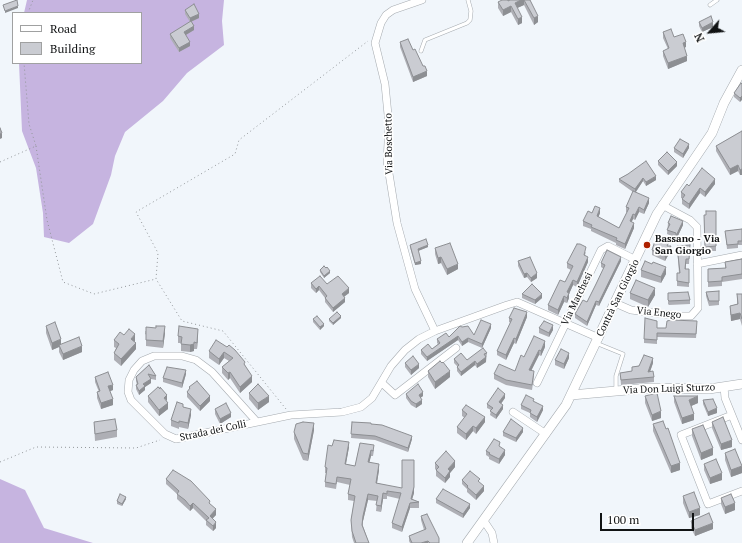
<!DOCTYPE html>
<html>
<head>
<meta charset="utf-8">
<style>
	body { margin:0 }
	#map { position:relative; width:742px; height:543px; overflow:hidden; background:#f1f6fb; font-family:"PT Serif",serif }
	canvas { display:block }
	.legend { position:absolute; left:12px; top:12px; width:130px; height:52px; box-sizing:border-box; background:#fff; border:1px solid #a0a1a1; margin:0; padding:5px 7px; list-style:none; font-size:12px; color:#111314 }
	.legend li { display:flex; align-items:center; gap:8px; height:20px }
	.legend b { width:20px; border:1px solid #a0a1a1 }
	.north { position:absolute; left:690px; top:12px; width:40px; height:40px; -webkit-text-stroke:3px #fff; paint-order:stroke; rotate:243deg; font-size:11px; font-weight:700; line-height:16px; text-align:center; color:#111314 }
	.north::after { content:''; display:block; margin:auto; width:14px; height:18px; background:#111314; clip-path:polygon(50% 0,100% 100%,50% 72%,0 100%) }
	.scale { position:absolute; left:600px; top:513px; width:94px; height:18px; box-sizing:border-box; border:2px solid #111314; border-top:0; padding-left:5px; font-size:12px; line-height:14px; white-space:nowrap; color:#111314; -webkit-text-stroke:3px #fff; paint-order:stroke }
</style>
</head>
<body>
<div id="map">
<canvas width="742" height="543"></canvas>
<ul class="legend">
<li><b style="height:5px;background:#fff"></b>Road</li>
<li><b style="height:11px;background:#caccd2"></b>Building</li>
</ul>
<div class="north">N</div>
<div class="scale">100 m</div>
</div>
<script>
const context = document.querySelector('canvas').getContext('2d');
context.lineJoin = 'round';
function paint(path, color) { context.fillStyle = color; context.fill(path, 'evenodd'); }
const shape = rows => new Path2D(rows.map(r => 'M' + r).join(''));
function stroke(path, color, width, dash) { context.strokeStyle = color; context.lineWidth = width; context.lineCap = dash ? 'butt' : 'round'; context.setLineDash(dash || []); context.stroke(path); }
function drawText(font, color, halo, rows, align = 'center') {
  context.font = font + ' "PT Serif",serif'; context.lineWidth = 3.5; context.setLineDash([]); context.textBaseline = 'middle'; context.strokeStyle = halo; context.fillStyle = color; for (const [text, x, y, turn = 0] of rows) {
    context.save(); context.translate(x, y); context.rotate((+turn || 0) * Math.PI / 180); context.textAlign = isNaN(turn) ? turn : align; if (halo) context.strokeText(text, 0, 0); context.fillText(text, 0, 0); context.restore();
  }
}
const forest = shape([
	[27,0,224,0,222,21,224,45,187,73,163,101,125,132,115,156,111,175,93,224,69,243,44,237,43,213,36,168,22,131,19,63,141,63,141,13,24,13],
	[0,479,25,490,44,528,93,543,0,543]
]);
const path = shape([
	[28,13,33,0],
	[36,146,47,220,63,282,94,294,156,279],
	[0,162,36,146,29,124,24,63],
	[145,332,147,332,147,333,145,334,145,332],
	[286,409,223,331,182,321,156,279,158,253,136,212,235,154,239,140,368,41],
	[0,462,36,447,136,448,160,440]
]);
const service = shape([
	[710,5,717,0],
	[421,51,425,40,467,23,470,20,471,11,468,0],
	[596,343,623,354,616,376,616,390]
]);
const minor = shape([
	[422,0,393,10,386,15,381,23,375,43,385,84,389,125,387,161,397,223,415,289,435,331],
	[697,264,742,255],
	[615,303,631,310,680,316,691,316,698,308,697,227,690,220,662,205],
	[382,383,395,395,456,348],
	[537,383,601,250,608,246,636,260],
	[724,387,725,398,742,440],
	[513,412,546,434],
	[732,415,681,435,708,504,742,491],
	[257,422,212,372,196,360,182,356,154,356,142,361,134,370,129,380,128,392,131,400,165,434,176,439,291,415,342,412,361,407,372,398,391,366,405,350,419,339,435,331,507,305,517,302,599,338],
	[484,521,492,533,494,543]
]);
const tertiary = shape([
	[571,395,650,388,709,389,742,384],
	[467,543,566,405,657,214,712,133,724,103,742,70]
]);
const wall = shape([
	[510,0,530,0,538,22,534,25,524,5,517,8,522,23,518,25,511,12,503,16,498,8,498,2],
	[185,10,199,18,191,22,194,30,186,35,190,46,179,52,170,38,170,34,190,22,185,14],
	[699,22,713,27,702,32,699,26],
	[663,32,674,37,686,47,684,48,687,61,668,69,663,56,663,51,668,49,663,38],
	[400,42,413,50,423,66,427,76,413,82,400,47],
	[742,84,740,102,734,97,734,93],
	[742,131,742,175,740,175,738,171,730,175,716,151,716,146],
	[674,148,689,148,683,158,674,152],
	[658,161,677,166,668,175,658,165],
	[628,174,656,180,646,186,643,181,636,192,649,203,644,214,639,212,635,220,633,219,631,222,634,228,625,249,616,245,616,243,591,231,591,229,583,226,583,221,592,213,600,213,598,217,619,228,627,212,626,212,626,207,633,192,619,182,619,179],
	[715,184,705,197,700,193,689,209,682,204,682,198,681,198,681,192,689,186],
	[716,211,716,251,705,251,704,215,706,215],
	[668,223,683,225,676,240,676,238,667,234],
	[742,229,742,245,738,245,738,248,727,249,725,231],
	[410,245,428,247,418,251,421,264,415,265,410,247],
	[690,245,689,264,686,264,686,269,689,269,689,287,677,286,677,273,679,273,677,246],
	[669,246,671,250,665,261,652,255,652,250],
	[435,248,458,269,447,275,441,263,438,264,435,254],
	[586,252,585,255,588,262,577,287,573,285,569,294,569,298,567,303,564,302,558,315,548,310,548,305,565,282,571,270,567,268,567,263],
	[742,259,742,279,722,282,722,286,708,287,708,269,725,268,725,262],
	[518,261,537,278,531,282,527,277,524,278,518,266],
	[621,261,599,306,596,305,587,326,575,318,575,314,587,302,604,269,601,267,601,263],
	[320,270,330,273,324,278,320,272],
	[641,270,666,274,661,283,641,277],
	[311,283,327,284,349,293,344,297,345,302,333,312,325,302,325,298,319,290,316,293,311,288],
	[719,291,719,305,709,306,706,296,706,292],
	[630,293,655,295,648,307,630,299],
	[668,293,690,300,690,304,669,305,668,304],
	[522,294,542,298,535,304,522,298],
	[737,294,742,294,742,326,740,319,731,321,730,312,730,306,737,304],
	[527,317,516,344,514,343,506,360,497,355,497,351,511,323,509,322,509,318],
	[341,318,333,325,329,321,329,319],
	[313,319,324,326,320,330,313,322],
	[46,326,61,344,82,352,63,360,59,352,59,347,52,350,46,333],
	[697,326,696,338,657,337,657,344,644,343,644,339,657,328,666,328],
	[146,327,165,333,163,348,146,346],
	[462,327,474,335,491,328,482,348,468,342,462,346,458,340,427,361,421,354,421,350,432,349,438,344,437,343,437,339,449,337],
	[539,328,553,330,549,337,539,333],
	[124,335,135,341,134,342,136,349,121,366,114,360,114,353,116,348,114,347,114,340],
	[198,335,197,349,194,349,194,351,190,352,181,351,181,343,178,343,178,336],
	[227,347,245,365,252,382,240,393,230,378,228,380,222,373,222,367,229,361,224,358,219,365,209,358,209,351],
	[545,347,541,356,539,355,531,371,534,376,532,390,506,385,494,379,494,374,515,371,524,357],
	[487,353,486,362,477,368,475,365,461,376,457,371,457,366,454,363,454,359,467,360],
	[569,358,564,369,555,365,555,360],
	[405,363,419,368,411,375,405,367],
	[653,363,650,372,654,377,654,382,621,385,620,373,632,371,632,367],
	[149,365,156,376,156,380,151,379,151,383,145,387,145,390,139,395,136,389,136,385,137,385,136,381,136,377],
	[428,371,450,377,435,389,428,377],
	[186,374,182,388,163,382,163,378],
	[95,377,113,390,110,391,113,405,101,409,97,398,97,392,99,392,95,382],
	[189,387,210,401,200,411,187,397,187,392,189,390],
	[249,393,269,402,258,410,249,399],
	[406,394,423,396,420,398,422,404,416,408,411,405,406,398],
	[148,396,167,401,168,409,159,416,148,402],
	[645,396,661,418,652,421,645,403],
	[674,396,698,403,691,406,694,420,682,424,674,402],
	[505,398,501,404,503,409,496,419,490,415,491,410,487,408,487,404],
	[703,400,717,413,708,416,703,404],
	[534,402,543,410,537,422,530,417,530,413,521,409,521,405],
	[183,407,191,415,188,429,179,427,179,429,171,426,171,420],
	[215,409,231,417,220,424,215,414],
	[462,410,485,422,476,434,473,431,466,440,457,433,457,427,465,418,462,416],
	[94,422,117,430,117,437,95,441],
	[352,422,371,424,412,439,408,452,375,440,351,438],
	[712,422,732,447,721,450,712,428],
	[653,424,680,470,671,473,653,431],
	[692,429,713,455,701,460,692,436],
	[314,430,308,461,303,460,294,439,294,432],
	[503,432,523,432,516,442,503,436],
	[360,443,374,450,373,456,371,456,369,462,379,470,377,483,414,493,412,499,419,502,419,508,410,508,402,532,392,528,392,523,400,499,387,496,387,499,383,499,381,512,376,511,377,501,368,500,363,521,363,526,369,543,354,543,352,537,351,520,354,501,348,500,348,494,350,485,337,482,336,489,325,487,325,482,326,473,325,473,325,467,332,446,349,447,346,464,355,466],
	[500,447,505,455,499,464,489,459,489,457,486,455,486,451],
	[725,453,742,473,731,477,725,460],
	[435,463,455,467,450,473,450,477,445,483,436,476,436,470,435,469],
	[704,464,722,480,710,484,704,470],
	[166,479,210,504,216,515,212,519,216,528,213,531,206,525,206,521,193,508,190,511,177,499,177,494,166,484],
	[462,480,480,483,484,491,476,500,467,492,467,489,462,484],
	[683,496,700,515,689,518,683,503],
	[721,498,735,510,725,514,721,504],
	[126,499,122,506,117,504,117,501],
	[436,499,470,508,463,518,436,503],
	[421,516,439,543,410,543,409,541,409,536,424,530,421,520],
	[691,521,713,529,695,536,691,528]
]);
const shadedWall = shape([
	[521,0,524,0,524,5,515,9,515,3],
	[18,6,18,8,5,13,5,11],
	[511,6,511,12,503,16,503,10],
	[199,14,199,18,190,22,190,18],
	[538,16,538,22,534,25,534,18],
	[522,17,522,23,518,25,518,19],
	[713,22,713,27,702,32,702,28],
	[194,26,194,30,184,36,184,32],
	[190,42,190,46,179,52,179,48],
	[686,42,686,47,683,48,683,43],
	[687,56,687,61,668,69,668,63],
	[427,71,427,76,413,82,413,77],
	[742,96,742,100,740,102,740,98],
	[2,133,2,138,0,139,0,134],
	[689,144,689,148,683,158,683,154],
	[677,162,677,166,668,175,668,171],
	[738,165,738,171,730,175,730,169],
	[742,169,742,175,740,175,740,170],
	[656,176,656,180,646,186,646,182],
	[643,178,643,181,635,193,635,189],
	[715,179,715,184,705,197,705,192],
	[700,188,700,193,689,209,689,204],
	[649,198,649,203,644,214,644,210],
	[639,207,639,212,635,220,635,215],
	[600,208,600,213,597,221,597,216],
	[633,214,633,219,630,226,630,221],
	[683,221,683,225,676,240,676,236],
	[634,223,634,228,625,249,625,244],
	[428,245,428,247,418,251,418,249],
	[671,246,671,250,665,261,665,256],
	[441,257,441,263,438,264,438,258],
	[588,257,588,262,577,287,577,282],
	[621,257,621,261,599,306,599,302],
	[421,261,421,264,415,265,415,263],
	[458,264,458,269,447,275,447,269],
	[666,267,666,274,661,283,661,277],
	[330,271,330,273,324,278,324,276],
	[527,273,527,277,524,278,524,274],
	[537,273,537,278,531,282,531,278],
	[573,280,573,285,569,294,569,298,567,303,567,292],
	[319,286,319,290,316,293,316,289],
	[349,288,349,293,342,298,342,294],
	[655,288,655,295,648,307,648,300],
	[542,294,542,298,535,304,535,300],
	[564,296,564,302,558,315,558,310],
	[345,298,345,302,333,312,333,308],
	[596,301,596,305,587,326,587,322],
	[527,312,527,317,516,344,516,339],
	[740,313,740,319,731,321,731,315],
	[341,316,341,318,333,325,333,323],
	[324,324,324,326,320,330,320,327],
	[491,324,491,328,482,348,482,344],
	[553,325,553,330,549,337,549,333],
	[165,326,165,333,163,348,163,341],
	[198,329,198,335,197,349,197,343],
	[135,334,135,341,131,346,131,339],
	[458,336,458,340,427,361,427,357],
	[468,338,468,342,462,346,462,342],
	[514,338,514,343,506,360,506,355],
	[61,339,61,346,59,345,59,347,52,350,52,343],
	[545,341,545,347,541,356,541,351],
	[194,342,194,351,190,352,190,345],
	[136,343,136,349,121,366,121,359],
	[82,346,82,352,63,360,63,354],
	[539,350,539,355,529,375,529,370],
	[224,352,224,358,219,365,219,359],
	[569,353,569,358,564,369,564,364],
	[486,357,486,362,477,368,477,364],
	[653,358,653,363,648,377,648,372],
	[475,361,475,365,461,376,461,372],
	[419,364,419,368,411,375,411,370],
	[186,370,186,374,182,388,182,383],
	[450,371,450,377,435,389,435,382],
	[230,372,230,378,228,380,228,373],
	[252,376,252,382,240,393,240,387],
	[151,379,151,383,145,387,145,390,139,395,139,391,143,384],
	[113,385,113,390,108,392,108,386],
	[423,392,423,396,419,399,419,395],
	[505,394,505,398,499,406,499,402],
	[167,395,167,401,164,398],
	[210,396,210,401,200,411,200,406],
	[269,396,269,402,258,410,258,403],
	[698,396,698,403,689,407,689,400],
	[113,399,113,405,101,409,101,403],
	[422,400,422,404,416,408,416,404],
	[168,403,168,409,159,416,159,410],
	[503,405,503,409,496,419,496,415],
	[543,406,543,410,537,422,537,417],
	[717,408,717,413,708,416,708,412],
	[191,409,191,415,188,429,188,423],
	[661,411,661,418,652,421,652,415],
	[231,413,231,417,220,424,220,419],
	[694,414,694,420,682,424,682,418],
	[485,417,485,422,476,434,476,428],
	[314,423,314,430,308,461,308,454],
	[473,426,473,431,466,440,466,434],
	[523,428,523,432,516,442,516,438],
	[412,436,412,439,408,452,408,448],
	[732,440,732,447,721,450,721,444],
	[349,442,349,447,345,469,345,464],
	[713,448,713,455,701,460,701,453],
	[371,450,371,456,368,468,368,462],
	[505,450,505,455,499,464,499,459],
	[455,461,455,467,450,473,450,477,445,483,445,478,448,469],
	[680,463,680,470,671,473,671,466],
	[379,464,379,470,376,489,376,483],
	[414,466,414,493,411,503],
	[742,466,742,473,731,477,731,470],
	[722,473,722,480,710,484,710,478],
	[484,486,484,491,476,500,476,495],
	[383,493,383,499,381,512,381,506],
	[368,494,368,500,363,521,363,516],
	[126,497,126,499,122,506,122,504],
	[193,503,193,508,190,511,190,506],
	[410,503,410,508,402,532,402,527],
	[735,503,735,510,725,514,725,507],
	[470,504,470,508,463,518,463,514],
	[700,508,700,515,689,518,689,512],
	[216,509,216,515,210,521,210,516],
	[216,522,216,528,213,531,213,526],
	[713,523,713,529,695,536,695,530],
	[428,541,428,543,421,543]
]);
const building = shape([
	[17,0,18,6,5,11,3,5,17,0],
	[502,0,508,0,508,1,510,0,521,0,515,3,522,17,518,19,511,6,503,10,498,2,502,0],
	[524,0,530,0,538,16,534,18,524,0],
	[194,4,199,14,190,18,185,10,194,4],
	[711,16,713,22,702,28,699,22,711,16],
	[191,21,194,26,184,32,190,42,179,48,170,34,191,21],
	[671,29,674,37,683,34,686,42,683,43,687,56,668,63,663,51,669,48,663,32,671,29],
	[408,39,413,50,415,49,423,66,425,66,427,71,413,77,400,42,408,39],
	[741,83,742,84,742,96,740,98,734,93,741,83],
	[0,128,2,133,0,134,0,128],
	[742,131,742,169,740,170,738,165,730,169,716,146,742,131],
	[680,139,689,144,683,154,674,148,680,139],
	[667,152,677,162,668,171,658,161,667,152],
	[646,161,656,176,646,182,643,178,635,189,619,179,628,174,646,161],
	[702,168,715,179,705,192,700,188,689,204,682,199,685,195,681,192,687,184,689,186,702,168],
	[633,191,649,198,644,210,639,207,635,215,633,214,630,221,634,223,625,244,616,240,617,238,591,227,592,225,583,221,588,211,592,213,595,206,600,208,597,216,619,228,629,208,626,207,633,191],
	[706,211,716,211,716,246,705,247,704,215,706,215,706,211],
	[671,216,683,221,676,236,676,233,667,230,670,224,668,223,671,216],
	[742,229,742,241,738,241,738,244,727,245,725,231,742,229],
	[657,235,669,242,667,246,671,246,665,256,652,250,657,235],
	[426,239,428,245,418,249,421,261,415,263,410,245,426,239],
	[450,243,458,264,447,269,441,257,438,258,435,248,450,243],
	[577,244,580,244,586,247,584,255,588,257,577,282,573,280,567,292,569,293,567,298,564,296,558,310,548,305,560,280,565,282,573,266,567,263,577,244],
	[690,245,689,259,686,259,685,269,689,269,689,283,677,281,677,273,680,273,677,246,690,245],
	[607,250,621,257,599,302,596,301,587,322,575,314,583,300,587,302,596,284,605,265,601,263,607,250],
	[530,257,537,273,531,278,527,273,524,274,518,261,530,257],
	[742,259,742,274,722,277,722,281,708,282,708,269,726,268,725,262,742,259],
	[645,261,652,264,653,262,666,267,661,277,641,270,645,261],
	[324,266,326,268,327,267,330,271,324,276,320,270,324,266],
	[320,276,327,284,338,276,349,288,342,294,345,298,333,308,325,298,327,296,319,286,316,289,311,283,320,276],
	[636,280,655,288,648,300,630,293,636,280],
	[532,284,542,294,535,300,522,294,532,284],
	[719,291,719,301,709,301,706,292,719,291],
	[688,292,690,300,669,301,668,300,668,293,688,292],
	[737,294,742,294,742,319,740,313,731,315,730,306,738,304,737,294],
	[514,308,527,312,516,339,514,338,506,355,497,351,512,319,509,318,514,308],
	[337,312,341,316,333,323,329,319,337,312],
	[317,316,324,324,320,327,313,319,317,316],
	[645,318,657,321,657,328,666,328,667,321,671,320,697,321,696,334,657,333,657,340,644,339,645,318],
	[481,320,491,324,482,344,468,338,462,342,458,336,427,357,421,350,428,344,432,349,440,343,437,339,446,333,449,337,460,326,462,327,468,326,474,335,481,320],
	[544,321,553,325,549,333,539,328,544,321],
	[55,322,61,339,52,343,46,326,55,322],
	[156,326,165,326,163,341,146,340,146,327,156,328,156,326],
	[179,326,198,329,197,343,194,342,194,344,190,345,181,344,182,337,178,336,179,326],
	[129,329,135,334,131,339,136,343,121,359,114,353,119,344,114,340,120,332,124,335,129,329],
	[534,336,545,341,541,351,539,350,529,370,534,371,532,385,506,380,494,374,499,364,515,371,521,355,524,357,534,336],
	[79,337,82,346,63,354,59,345,79,337],
	[216,340,227,347,229,345,235,350,245,362,244,364,252,376,240,387,230,372,228,373,222,367,233,358,224,352,219,359,209,351,216,340],
	[483,348,487,353,484,354,486,357,477,364,475,361,461,372,457,367,459,365,454,359,461,353,467,360,483,348],
	[561,349,569,353,564,364,555,360,561,349],
	[644,355,653,358,648,372,653,371,654,377,621,380,620,373,632,371,632,367,639,366,644,355],
	[413,356,419,364,411,370,405,363,413,356],
	[440,361,442,363,443,362,450,371,435,382,428,371,440,361],
	[149,365,156,376,148,374,151,379,143,384,145,386,139,391,136,385,138,384,136,377,149,365],
	[167,367,186,370,182,383,163,378,167,367],
	[108,372,113,385,108,386,113,399,101,403,97,392,100,391,95,377,108,372],
	[197,381,210,396,200,406,187,392,190,388,189,387,197,381],
	[258,384,269,396,258,403,249,393,258,384],
	[418,384,423,392,419,395,422,400,416,404,411,401,406,394,418,384],
	[158,387,160,389,160,387,167,395,164,398,168,403,159,410,148,396,158,387],
	[498,388,505,394,499,402,503,405,496,415,490,411,493,408,487,404,498,388],
	[657,393,661,411,652,415,645,396,657,393],
	[526,395,534,399,533,401,543,406,537,417,530,413,531,410,521,405,526,395],
	[674,396,698,396,689,400,694,414,682,418,674,396],
	[713,399,717,408,708,412,703,400,713,399],
	[177,402,183,404,183,407,191,409,188,423,179,421,179,423,171,420,177,402],
	[226,403,231,413,220,419,215,409,226,403],
	[466,405,485,417,476,428,473,426,466,434,457,427,467,414,462,410,466,405],
	[723,417,732,440,721,444,712,422,723,417],
	[115,419,117,430,95,434,94,422,115,419],
	[511,419,523,428,516,438,503,432,511,419],
	[663,421,666,429,668,428,680,463,671,466,653,424,663,421],
	[303,422,314,423,308,454,303,453,294,432,296,424,303,422],
	[352,422,371,423,371,424,382,425,412,436,408,448,375,436,351,434,352,422],
	[703,425,713,448,701,453,692,429,703,425],
	[494,439,500,442,499,446,505,450,499,459,489,454,490,453,486,451,494,439],
	[334,440,349,442,345,464,355,466,360,443,374,445,373,451,371,450,368,462,379,464,376,483,402,488,402,460,414,460,414,487,411,499,419,502,410,503,402,527,392,523,401,493,387,491,387,494,383,493,381,506,376,505,378,496,368,494,363,516,362,525,369,543,356,543,352,531,351,520,355,496,348,494,351,479,337,477,336,484,325,482,327,468,325,467,328,445,332,446,334,440],
	[735,449,742,466,731,470,725,453,735,449],
	[446,451,455,461,448,469,450,471,445,478,436,470,439,467,435,463,446,451],
	[716,459,722,473,710,478,704,464,716,459],
	[173,470,191,481,210,501,209,503,216,509,210,516,216,522,213,526,206,520,209,518,193,503,190,506,185,500,177,494,179,491,166,479,173,470],
	[470,471,480,479,478,481,484,486,476,495,467,487,468,486,462,480,470,471],
	[443,489,470,504,463,514,436,499,443,489],
	[694,492,700,508,689,512,683,496,694,492],
	[120,494,126,497,122,504,117,501,120,494],
	[731,494,735,503,725,507,721,498,731,494],
	[709,513,713,523,695,530,691,521,709,513],
	[427,514,439,538,439,543,430,543,428,541,421,543,412,543,409,536,426,529,421,516,427,514]
]);
const markers = [
	[647,245,4,"#ae2100"]
];
const streetNames = [
	["Via Boschetto",389,144,-91],
	["Contrà San Giorgio",618,298,-64],
	["Via Marchesi",577,299,-64],
	["Via Enego",659,313,6],
	["Via Don Luigi Sturzo",669,389,-2],
	["Strada dei Colli",213,431,-12]
];
const poiNames = [
	["Bassano - Via",655,239],
	["San Giorgio",655,251]
];
paint(forest, '#c6b4e0');
stroke(service, '#a6abb0', 4.5);
stroke(minor, '#a6abb0', 8);
stroke(tertiary, '#a6abb0', 10);
stroke(path, '#929699', 1, [1, 3]);
stroke(service, '#fff', 3.5);
stroke(minor, '#fff', 7);
stroke(tertiary, '#fff', 9);
paint(wall, '#aeafb5');
paint(shadedWall, '#8d8f93');
paint(building, '#caccd2');
stroke(building, '#8d8f93', 1);
for (const [x, y, r, color] of markers) { const dot = new Path2D(); dot.arc(x, y, r, 0, 2 * Math.PI); context.fillStyle = color; context.fill(dot); stroke(dot, '#fff', 1.5); }
drawText('10px', '#111314', '#fff', streetNames);
drawText('bold 10px', '#111314', '#fff', poiNames, 'left');
</script>
</body>
</html>
